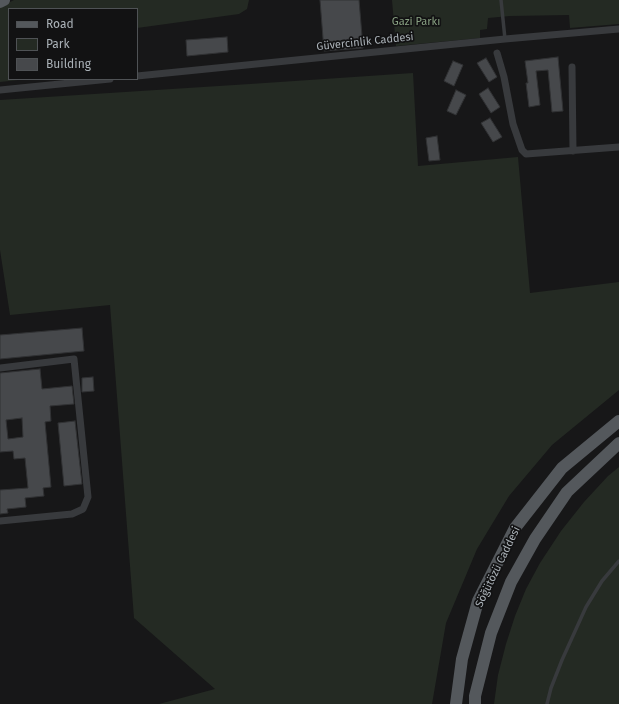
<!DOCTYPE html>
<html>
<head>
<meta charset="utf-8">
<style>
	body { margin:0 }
	#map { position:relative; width:619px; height:704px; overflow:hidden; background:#171718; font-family:"Fira Sans",sans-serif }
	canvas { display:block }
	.legend { position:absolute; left:8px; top:8px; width:130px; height:72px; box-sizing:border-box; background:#121213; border:1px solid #4f5255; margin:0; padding:5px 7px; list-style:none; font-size:12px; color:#aab1b7 }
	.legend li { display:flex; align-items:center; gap:8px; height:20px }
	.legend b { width:20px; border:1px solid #4f5255 }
</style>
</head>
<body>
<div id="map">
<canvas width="619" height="704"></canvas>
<ul class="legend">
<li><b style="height:5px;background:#54585c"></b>Road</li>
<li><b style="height:11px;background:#242a23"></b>Park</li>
<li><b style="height:11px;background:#46484b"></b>Building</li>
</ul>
</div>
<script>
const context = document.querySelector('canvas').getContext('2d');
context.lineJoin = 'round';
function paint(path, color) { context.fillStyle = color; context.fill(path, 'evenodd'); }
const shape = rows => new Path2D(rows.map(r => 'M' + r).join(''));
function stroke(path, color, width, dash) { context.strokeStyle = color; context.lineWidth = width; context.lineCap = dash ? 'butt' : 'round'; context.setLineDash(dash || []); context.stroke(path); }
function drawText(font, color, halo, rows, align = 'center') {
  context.font = font + ' "Fira Sans",sans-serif'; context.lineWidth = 3.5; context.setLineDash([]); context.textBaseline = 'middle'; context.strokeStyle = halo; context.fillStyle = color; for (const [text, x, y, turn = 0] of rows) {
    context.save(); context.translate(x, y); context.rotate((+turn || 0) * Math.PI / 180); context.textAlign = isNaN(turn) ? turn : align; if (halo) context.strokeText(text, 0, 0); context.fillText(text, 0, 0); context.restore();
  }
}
const green = shape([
	[14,0,249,0,247,9,239,14,137,28,137,9,9,9,9,79,27,79,0,82,0,7],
	[392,0,619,0,619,24,570,28,569,15,510,16,488,18,487,29,480,30,480,38,396,46],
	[413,73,418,166,518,157,530,293,619,282,619,390,552,445,509,496,477,549,446,623,432,704,159,704,215,689,134,618,110,305,10,315,0,250,0,100,250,84],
	[619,467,619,704,494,704,498,675,506,644,515,616,526,589,540,563,561,531,584,502,608,476]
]);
const building = shape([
	[320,0,359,0,363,48,324,51,320,0],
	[227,37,228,52,187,56,186,40,227,37],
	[558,57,563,111,552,112,548,70,536,71,540,105,529,107,526,83,528,83,525,61,558,57],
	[486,58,497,77,489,82,477,63,486,58],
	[453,61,463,65,454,86,444,81,453,61],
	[488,88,500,107,491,113,479,94,488,88],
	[456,90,466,95,456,115,447,111,456,90],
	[490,118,502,137,493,142,481,123,490,118],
	[437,136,440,160,429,161,426,138,437,136],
	[82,328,84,351,0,359,0,335,82,328],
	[40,369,42,389,72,386,74,404,50,406,51,421,45,422,51,487,43,488,44,496,25,498,26,507,7,509,8,513,0,514,0,490,28,488,25,458,14,459,13,451,0,452,0,373,40,369],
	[22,418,23,437,8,439,6,420,22,418],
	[93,377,94,391,82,392,82,378,93,377],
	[75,421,82,484,64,486,58,423,75,421]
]);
const service = shape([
	[501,0,505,39],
	[547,704,551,688,562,660,586,607,602,581,619,561]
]);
const minor = shape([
	[497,53,504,77,513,124,522,150,526,154,619,147],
	[572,67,573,151],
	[137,76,505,39,619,29],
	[0,90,110,79],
	[0,368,74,359,88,497,83,509,72,514,0,521]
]);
const primary = shape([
	[0,2,4,0],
	[456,704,462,659,478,601,515,528,562,468,619,421],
	[475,704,475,696,491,633,511,582,535,539,567,492,619,443]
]);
const parkNames = [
	["Gazi Parkı",416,22]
];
const streetNames = [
	["Güvercinlik Caddesi",365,42,-6],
	["Söğütözü Caddesi",498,567,-64]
];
paint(green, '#242a23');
paint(building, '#46484b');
stroke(building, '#313234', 1);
stroke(service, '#383a3d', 3.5);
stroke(minor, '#383a3d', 7);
stroke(primary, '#54585c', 12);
drawText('11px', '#88a082', '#121213', parkNames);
drawText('11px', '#aab1b7', '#121213', streetNames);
</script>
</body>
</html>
